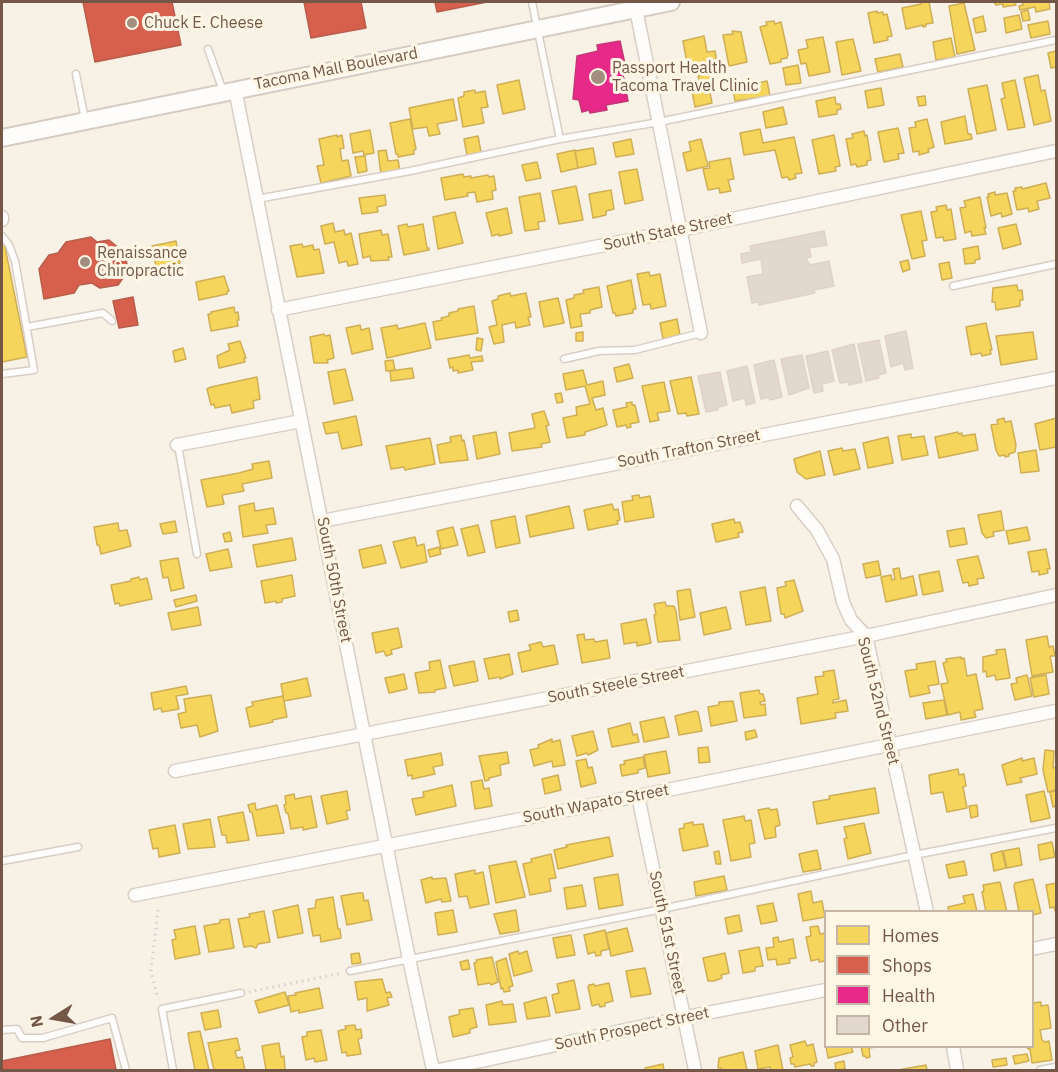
<!DOCTYPE html>
<html>
<head>
<meta charset="utf-8">
<style>
	body { margin:0 }
	#map { position:relative; width:1058px; height:1072px; overflow:hidden; background:#f7f1e6; font-family:"IBM Plex Sans",sans-serif }
	canvas { display:block }
	.frame { position:absolute; inset:0; border:3px solid #745747; pointer-events:none }
	.legend { position:absolute; left:824px; top:910px; width:210px; height:138px; box-sizing:border-box; background:#fff6e6; border:2px solid #c7b6a6; margin:0; padding:8px 10px; list-style:none; font-size:18px; color:#745747 }
	.legend li { display:flex; align-items:center; gap:12px; height:30px }
	.legend b { width:30px; border:2px solid #c7b6a6 }
	.north { position:absolute; left:24px; top:988px; width:60px; height:60px; -webkit-text-stroke:4px #fff6e6; paint-order:stroke; rotate:259deg; font-size:16px; font-weight:700; line-height:24px; text-align:center; color:#745747 }
	.north::after { content:''; display:block; margin:auto; width:21px; height:27px; background:#745747; clip-path:polygon(50% 0,100% 100%,50% 72%,0 100%) }
</style>
</head>
<body>
<div id="map">
<canvas width="1058" height="1072"></canvas>
<div class="frame"></div>
<ul class="legend">
<li><b style="height:16px;background:#f6d55c"></b>Homes</li>
<li><b style="height:16px;background:#d6604d"></b>Shops</li>
<li><b style="height:16px;background:#e7298a"></b>Health</li>
<li><b style="height:16px;background:#e3d8ce"></b>Other</li>
</ul>
<div class="north">N</div>
</div>
<script>
const context = document.querySelector('canvas').getContext('2d');
context.lineJoin = 'round';
function paint(path, color) { context.fillStyle = color; context.fill(path, 'evenodd'); }
const shape = rows => new Path2D(rows.map(r => 'M' + r).join(''));
function stroke(path, color, width, dash) { context.strokeStyle = color; context.lineWidth = width; context.lineCap = dash ? 'butt' : 'round'; context.setLineDash(dash || []); context.stroke(path); }
function drawText(font, color, halo, rows, align = 'center') {
  context.font = font + ' "IBM Plex Sans",sans-serif'; context.lineWidth = 6; context.setLineDash([]); context.textBaseline = 'middle'; context.strokeStyle = halo; context.fillStyle = color; for (const [text, x, y, turn = 0] of rows) {
    context.save(); context.translate(x, y); context.rotate((+turn || 0) * Math.PI / 180); context.textAlign = isNaN(turn) ? turn : align; if (halo) context.strokeText(text, 0, 0); context.fillText(text, 0, 0); context.restore();
  }
}
const homes = shape([
	[921,2,929,2,933,23,926,24,926,26,923,27,923,25,906,29,902,8,921,4,921,2],
	[994,2,1015,2,1016,5,1003,7,1003,4,996,5,994,2],
	[1022,2,1052,2,1049,2,1050,9,1036,12,1035,7,1020,10,1019,6,1023,5,1022,2],
	[964,3,975,50,957,54,949,6,964,3],
	[1028,10,1030,20,1023,21,1021,12,1028,10],
	[877,11,877,13,883,12,883,15,887,14,892,36,887,37,888,40,874,43,868,13,877,11],
	[1019,15,1022,29,1006,33,1004,18,1019,15],
	[983,16,986,31,976,33,973,19,983,16],
	[774,21,775,24,781,22,788,54,787,58,781,59,781,62,770,64,760,27,767,25,766,22,774,21],
	[1048,21,1050,34,1031,38,1028,25,1048,21],
	[732,31,741,32,747,62,729,66,723,35,733,34,732,31],
	[704,36,707,52,715,51,717,62,688,68,683,41,704,36],
	[823,37,830,72,809,76,806,63,801,64,798,50,808,48,806,40,823,37],
	[951,38,955,57,936,60,933,42,951,38],
	[853,39,861,71,842,75,836,42,853,39],
	[1056,51,1056,67,1051,68,1048,53,1056,51],
	[900,54,903,67,878,72,875,59,900,54],
	[798,65,801,83,786,85,783,68,798,65],
	[712,73,714,82,708,83,712,103,695,107,692,91,694,91,693,86,700,84,698,76,712,73],
	[1038,75,1041,91,1045,90,1051,121,1034,125,1024,78,1038,75],
	[519,80,525,109,503,114,497,85,519,80],
	[1015,80,1025,127,1008,130,1001,99,1005,98,1002,83,1015,80],
	[767,81,770,96,735,101,733,89,767,81],
	[987,85,996,130,977,134,968,89,987,85],
	[881,88,884,105,868,108,865,91,881,88],
	[475,90,475,93,485,91,488,107,481,108,484,123,463,127,458,98,464,96,464,92,475,90],
	[925,96,926,105,919,106,917,97,925,96],
	[835,97,836,104,840,104,841,109,837,110,837,114,819,117,816,101,835,97],
	[453,99,457,120,437,124,440,134,429,136,427,127,413,129,409,108,453,99],
	[783,107,787,124,766,128,763,112,783,107],
	[965,116,968,134,971,134,972,139,945,144,941,122,965,116],
	[410,119,416,149,414,150,414,154,398,157,398,154,396,154,390,123,410,119],
	[927,119,934,147,928,149,929,152,919,155,919,151,913,152,909,128,916,127,915,122,927,119],
	[898,128,904,153,898,154,899,159,884,162,878,132,898,128],
	[760,129,763,143,794,137,802,173,795,174,796,178,789,180,788,177,782,178,775,150,744,155,740,133,760,129],
	[370,130,374,153,364,155,363,151,353,153,350,134,370,130],
	[864,131,865,136,867,135,871,160,867,161,867,165,857,167,856,164,851,165,846,139,853,138,852,134,864,131],
	[337,135,337,137,342,135,344,148,340,149,342,161,348,160,351,176,321,183,317,166,324,165,319,139,337,135],
	[834,135,840,166,835,167,836,171,819,174,812,140,834,135],
	[478,136,481,152,467,155,464,139,478,136],
	[631,139,634,154,616,157,613,143,631,139],
	[701,139,708,166,687,171,683,153,691,151,689,142,701,139],
	[593,148,596,164,578,168,575,151,593,148],
	[386,150,388,161,398,160,400,171,381,174,378,151,386,150],
	[575,150,578,168,561,172,557,154,575,150],
	[365,156,367,171,358,173,355,157,365,156],
	[730,158,734,179,728,180,731,191,720,193,719,188,708,190,703,169,710,168,709,162,730,158],
	[537,162,541,178,526,181,522,165,537,162],
	[637,169,643,200,625,204,619,172,637,169],
	[463,174,464,177,471,176,471,178,488,175,489,177,494,176,496,190,492,191,493,199,477,202,475,192,467,193,468,196,445,200,441,178,463,174],
	[1046,183,1050,198,1037,201,1039,209,1029,212,1028,208,1017,210,1013,191,1016,191,1015,188,1022,187,1022,189,1046,183],
	[576,186,583,220,559,224,552,191,576,186],
	[611,190,614,209,606,211,606,215,593,218,589,194,611,190],
	[995,192,995,195,1007,193,1012,214,1002,217,1001,213,991,216,987,197,989,197,988,194,995,192],
	[540,193,545,221,538,222,539,229,525,231,519,197,540,193],
	[385,195,386,205,377,207,378,212,362,214,359,198,385,195],
	[980,197,986,228,984,228,986,234,972,236,971,231,965,233,960,208,966,207,964,201,980,197],
	[946,205,947,210,951,209,956,239,944,241,943,237,936,238,931,212,937,211,936,207,946,205],
	[507,208,512,233,499,236,499,234,492,236,486,213,507,208],
	[921,211,927,240,922,241,925,256,912,259,901,215,921,211],
	[455,212,463,243,438,249,433,217,455,212],
	[333,223,335,232,344,230,345,235,351,233,358,264,348,266,347,261,339,263,334,242,325,244,321,226,333,223],
	[407,224,408,227,423,224,427,248,429,248,429,250,404,255,398,226,407,224],
	[1016,224,1021,244,1003,249,998,228,1016,224],
	[381,230,382,235,388,234,392,257,388,257,389,260,371,261,370,256,363,258,359,234,381,230],
	[176,241,180,263,173,264,174,268,157,272,152,246,176,241],
	[2,242,4,242,27,357,2,362,2,242],
	[302,244,303,247,313,245,314,250,319,249,324,273,297,277,290,246,302,244],
	[978,246,980,259,975,260,975,263,965,264,963,249,978,246],
	[908,260,910,269,903,272,900,262,908,260],
	[949,262,952,278,942,280,939,264,949,262],
	[649,272,650,276,660,274,666,306,651,309,650,304,643,305,637,274,649,272],
	[224,276,229,291,227,292,227,294,199,300,196,282,224,276],
	[631,280,636,309,633,309,633,313,616,316,615,313,613,313,607,286,631,280],
	[1017,285,1018,291,1022,290,1023,300,1020,300,1020,306,996,310,995,302,992,302,993,288,1017,285],
	[599,287,602,307,590,310,590,313,580,314,582,326,571,328,566,300,574,298,574,295,584,293,583,290,599,287],
	[510,293,511,296,526,293,531,317,528,317,530,325,516,328,515,322,502,325,504,342,494,344,489,327,497,325,492,301,498,299,498,296,510,293],
	[558,298,564,323,544,327,539,302,558,298],
	[474,306,478,333,436,340,433,322,442,320,441,318,449,316,449,313,458,311,458,309,474,306],
	[234,307,235,313,238,312,239,320,237,320,238,326,211,331,208,314,211,314,211,312,234,307],
	[677,319,680,335,663,339,660,323,677,319],
	[425,323,431,348,387,358,381,328,397,325,398,329,425,323],
	[986,323,992,350,990,350,991,354,982,356,981,353,971,355,966,327,986,323],
	[360,325,361,330,369,328,373,349,352,354,346,328,360,325],
	[583,332,583,341,576,341,576,333,583,332],
	[1033,332,1037,359,1001,365,996,336,1033,332],
	[324,334,325,336,330,335,334,358,327,360,328,363,314,363,310,337,324,334],
	[477,338,483,339,481,351,476,350,477,338],
	[240,341,246,358,244,358,245,362,219,368,217,356,230,350,228,344,240,341],
	[183,348,186,359,175,362,173,351,183,348],
	[469,355,470,358,482,356,483,361,471,362,473,370,458,373,458,370,453,371,453,367,450,368,448,359,469,355],
	[393,360,395,370,386,371,385,361,393,360],
	[629,364,633,378,617,382,614,368,629,364],
	[412,368,414,378,391,381,390,371,412,368],
	[345,369,353,400,334,404,328,372,345,369],
	[583,370,587,385,603,381,605,395,592,398,596,410,603,408,607,425,585,432,585,435,567,438,563,418,577,415,576,407,590,404,585,386,566,390,563,374,583,370],
	[257,377,260,399,253,401,254,408,232,413,230,405,215,408,214,404,211,405,207,389,211,387,257,377],
	[691,377,699,414,687,416,686,413,678,414,670,381,691,377],
	[664,382,670,411,657,413,659,420,650,422,642,386,664,382],
	[561,393,563,402,557,403,555,394,561,393],
	[632,402,632,405,635,405,639,422,630,424,631,427,627,428,626,425,617,427,613,410,627,407,626,403,632,402],
	[544,411,549,425,546,426,550,442,541,444,542,447,512,451,509,433,535,428,532,414,544,411],
	[356,416,362,445,342,449,338,432,326,434,323,423,356,416],
	[1004,418,1005,422,1011,421,1016,445,1015,452,1009,454,1009,456,1005,457,1005,455,999,456,996,450,991,425,998,424,997,420,1004,418],
	[1056,418,1056,447,1040,450,1035,424,1056,418],
	[496,432,500,454,477,459,473,436,496,432],
	[958,432,959,434,962,433,962,436,975,434,978,450,939,458,935,437,958,432],
	[911,434,911,438,924,436,928,455,902,460,898,436,911,434],
	[461,435,462,441,464,440,468,460,440,463,437,445,451,442,450,437,461,435],
	[888,437,893,463,868,468,863,443,888,437],
	[430,438,435,464,405,470,404,467,391,469,386,446,430,438],
	[842,448,843,451,855,449,860,469,834,475,828,451,842,448],
	[1036,450,1039,471,1021,473,1018,453,1036,450],
	[820,451,825,475,806,479,797,472,794,459,820,451],
	[269,461,272,478,242,484,244,491,222,495,224,504,207,507,201,480,239,473,253,469,252,464,269,461],
	[639,495,640,498,650,496,654,517,625,522,622,502,633,500,632,496,639,495],
	[254,503,255,511,273,508,276,524,266,525,268,533,243,537,239,506,254,503],
	[612,504,614,510,618,509,620,520,617,521,618,524,588,530,584,510,612,504],
	[569,506,574,528,530,537,526,516,569,506],
	[1001,511,1004,530,993,532,994,536,986,538,982,533,978,515,1001,511],
	[515,516,520,543,496,548,491,521,515,516],
	[734,519,735,523,740,522,743,532,738,533,739,537,716,542,712,524,734,519],
	[175,521,177,532,163,534,160,524,175,521],
	[118,523,119,531,127,530,131,546,101,554,99,545,97,545,94,527,118,523],
	[478,525,485,552,468,556,461,529,478,525],
	[453,527,458,545,441,549,437,531,453,527],
	[1027,527,1030,540,1009,544,1006,531,1027,527],
	[964,528,967,544,950,547,947,531,964,528],
	[230,532,232,541,225,542,223,534,230,532],
	[415,537,417,546,424,544,427,562,401,568,393,542,415,537],
	[292,538,296,560,257,567,253,545,292,538],
	[381,545,386,563,363,568,359,550,381,545],
	[439,547,441,554,430,557,428,550,439,547],
	[228,549,232,567,210,571,206,554,228,549],
	[1046,549,1050,569,1047,569,1048,573,1039,575,1039,571,1032,572,1028,552,1046,549],
	[978,556,984,578,977,579,978,584,969,586,968,582,963,583,957,560,978,556],
	[178,558,184,588,171,591,168,577,163,578,160,561,178,558],
	[878,561,881,575,866,578,863,564,878,561],
	[899,568,901,579,913,576,917,595,886,602,881,577,891,575,892,580,895,579,893,569,899,568],
	[939,571,943,591,923,595,919,575,939,571],
	[292,575,295,596,282,599,282,602,276,603,276,601,265,603,261,581,292,575],
	[139,577,140,580,147,578,152,599,120,606,119,603,115,604,111,585,131,581,131,579,139,577],
	[794,580,803,611,785,618,784,614,781,614,777,588,786,586,785,582,794,580],
	[765,587,771,621,746,625,740,592,765,587],
	[690,589,695,617,680,620,677,591,690,589],
	[196,595,197,601,176,607,174,600,196,595],
	[665,602,666,606,674,606,676,611,680,640,658,642,654,615,656,614,654,604,665,602],
	[198,607,201,625,172,630,168,613,198,607],
	[726,607,731,629,704,635,700,613,726,607],
	[517,610,519,620,510,622,508,612,517,610],
	[646,619,651,643,637,646,637,642,624,644,621,624,646,619],
	[398,628,402,647,391,650,392,654,386,656,384,651,376,653,372,633,398,628],
	[584,634,585,640,594,639,595,642,607,640,610,658,582,663,577,635,584,634],
	[1047,636,1049,647,1053,646,1055,656,1050,656,1053,672,1032,676,1026,640,1047,636],
	[541,642,543,647,554,645,558,664,522,672,518,653,531,650,529,645,541,642],
	[1005,649,1010,678,996,680,995,675,987,677,986,671,983,672,983,657,997,654,996,650,1005,649],
	[509,654,513,674,500,679,500,677,489,679,484,659,509,654],
	[961,657,961,659,964,658,967,676,976,674,983,709,974,711,976,717,961,720,960,712,948,715,941,684,948,683,943,663,947,662,946,659,961,657],
	[440,660,446,688,435,690,435,692,419,693,415,673,430,670,429,662,440,660],
	[474,661,478,681,454,686,449,666,474,661],
	[935,661,939,684,928,686,930,693,910,697,905,671,917,669,916,664,935,661],
	[834,670,839,699,833,700,833,703,846,700,848,711,835,713,836,718,801,724,797,698,818,694,815,677,824,676,823,672,834,670],
	[404,674,407,689,389,693,385,678,404,674],
	[1027,675,1032,696,1015,700,1011,684,1017,683,1016,678,1027,675],
	[1046,675,1049,694,1034,697,1030,678,1046,675],
	[307,678,311,696,284,701,281,684,307,678],
	[186,686,188,694,176,696,179,709,162,712,161,708,154,710,151,693,186,686],
	[759,690,760,694,763,694,765,701,760,702,761,705,765,704,766,715,744,718,740,693,759,690],
	[211,695,218,731,200,737,197,725,181,728,178,714,186,712,184,699,211,695],
	[283,696,287,717,272,720,273,722,250,727,246,708,253,706,252,702,283,696],
	[944,700,947,715,926,719,923,703,944,700],
	[733,701,737,721,711,726,708,707,719,705,719,702,733,701],
	[695,711,698,712,702,731,679,735,675,716,695,711],
	[664,717,669,737,644,742,640,722,664,717],
	[630,723,633,735,637,734,639,742,612,747,608,729,630,723],
	[755,730,757,737,746,740,745,732,755,730],
	[593,731,598,750,588,755,587,753,577,756,572,736,593,731],
	[552,739,552,742,560,740,565,765,553,767,552,761,534,766,530,750,539,748,538,745,552,739],
	[708,747,710,762,699,763,698,748,708,747],
	[1045,750,1054,751,1053,768,1056,767,1056,790,1048,792,1043,770,1045,750],
	[666,751,670,773,648,777,644,755,666,751],
	[507,752,509,763,500,765,501,775,489,778,489,780,485,781,479,756,507,752],
	[441,753,443,765,433,767,435,774,412,779,412,775,408,776,405,760,441,753],
	[643,757,645,768,638,770,638,773,622,776,620,765,625,764,624,761,643,757],
	[1022,758,1022,761,1034,758,1037,774,1020,778,1022,782,1007,785,1002,765,1022,758],
	[586,759,588,768,592,767,596,783,581,787,576,761,586,759],
	[958,769,959,775,964,774,966,786,963,787,967,808,947,812,943,792,931,794,929,775,958,769],
	[558,775,561,790,545,794,542,779,558,775],
	[482,780,484,789,489,788,492,806,475,809,471,782,482,780],
	[452,785,456,806,416,815,412,799,424,797,423,792,452,785],
	[875,788,879,813,817,824,813,802,830,799,829,796,875,788],
	[347,791,350,810,346,811,348,819,327,824,321,796,347,791],
	[1044,791,1050,818,1031,822,1026,795,1044,791],
	[1056,791,1056,806,1053,807,1050,792,1056,791],
	[294,794,295,799,311,796,317,827,303,830,303,827,291,829,288,813,286,813,284,805,286,804,285,796,294,794],
	[255,803,256,810,277,805,284,833,257,836,252,812,250,812,248,805,255,803],
	[977,805,978,816,971,818,969,806,977,805],
	[769,808,770,810,777,809,780,825,775,827,776,837,765,839,758,810,769,808],
	[243,812,249,840,227,843,226,835,222,835,218,817,243,812],
	[744,816,745,821,751,820,755,843,749,844,751,857,731,861,723,820,744,816],
	[210,819,215,847,188,849,183,824,210,819],
	[693,822,693,825,703,824,708,846,683,851,679,829,684,828,684,824,693,822],
	[864,823,871,853,848,859,844,839,847,838,844,827,864,823],
	[175,825,180,853,159,857,158,848,153,849,149,830,175,825],
	[609,837,613,856,558,869,554,850,567,847,566,845,609,837],
	[1052,842,1055,857,1040,860,1038,845,1052,842],
	[1019,848,1022,865,1007,868,1003,851,1019,848],
	[817,850,821,869,803,872,799,854,817,850],
	[719,851,721,864,716,864,714,852,719,851],
	[1002,851,1006,868,994,871,991,854,1002,851],
	[551,854,556,878,549,879,551,891,530,895,523,864,532,862,531,859,551,854],
	[516,861,525,897,496,903,489,866,516,861],
	[964,861,967,875,949,878,946,865,964,861],
	[475,870,475,874,483,872,489,904,470,908,467,896,459,897,455,874,475,870],
	[618,874,623,905,599,909,594,878,618,874],
	[724,876,727,890,696,896,694,882,724,876],
	[432,877,432,879,446,878,451,901,442,902,441,899,426,903,421,880,432,877],
	[1033,879,1041,913,1032,915,1032,912,1019,912,1014,886,1015,883,1033,879],
	[1000,882,1007,912,986,912,982,892,984,891,983,885,1000,882],
	[1056,883,1056,911,1055,911,1054,907,1050,908,1046,885,1056,883],
	[582,885,586,906,567,909,564,888,582,885],
	[811,891,813,903,822,901,825,917,803,921,798,894,811,891],
	[358,893,363,893,364,901,368,900,372,920,347,925,341,896,358,893],
	[973,894,977,912,949,912,948,907,965,903,963,896,973,894],
	[333,897,338,929,340,929,341,938,321,942,320,935,313,936,308,909,315,908,316,900,333,897],
	[773,903,777,921,761,924,757,906,773,903],
	[298,905,303,933,278,938,273,911,298,905],
	[453,910,457,932,438,935,435,913,453,910],
	[516,910,519,931,500,934,494,914,516,910],
	[264,911,270,942,258,944,256,948,251,946,244,947,238,919,250,917,249,914,264,911],
	[739,915,742,931,728,934,725,918,739,915],
	[229,919,234,948,209,952,204,926,220,923,220,920,229,919],
	[195,926,200,954,175,959,172,940,176,939,174,930,195,926],
	[818,926,820,934,826,933,825,961,819,962,819,959,811,961,806,937,811,936,810,927,818,926],
	[627,928,633,951,611,956,606,933,627,928],
	[605,930,609,949,601,951,601,955,596,956,595,952,588,954,584,935,605,930],
	[571,935,575,955,557,958,553,938,571,935],
	[778,937,779,942,793,939,796,958,789,959,790,963,777,965,776,959,768,960,766,948,774,947,773,938,778,937],
	[759,947,763,966,755,967,755,971,743,973,739,951,759,947],
	[518,951,519,954,527,951,532,971,514,976,509,954,518,951],
	[359,953,361,963,352,964,351,954,359,953],
	[725,953,729,973,721,975,722,978,714,981,708,981,703,958,725,953],
	[492,957,498,982,491,985,490,983,478,985,474,963,477,962,476,960,492,957],
	[506,958,513,986,509,987,510,991,504,992,503,988,501,989,496,962,506,958],
	[468,960,470,969,462,970,460,962,468,960],
	[645,968,651,994,631,997,626,971,645,968],
	[382,979,386,993,390,992,392,997,387,998,389,1005,367,1011,367,998,358,1000,355,982,382,979],
	[574,980,580,1009,556,1013,552,995,559,993,557,984,574,980],
	[609,983,613,1001,605,1003,605,1006,600,1007,599,1004,592,1006,588,987,589,985,594,984,595,986,609,983],
	[319,988,323,1008,299,1013,299,1010,291,1012,288,996,296,995,295,993,319,988],
	[285,992,289,1005,259,1013,255,1001,285,992],
	[546,997,550,1016,527,1019,524,1003,546,997],
	[502,1001,503,1005,513,1004,516,1022,489,1025,486,1005,502,1001],
	[1041,1002,1041,1006,1048,1005,1051,1028,1040,1030,1042,1040,1045,1042,1049,1041,1052,1060,1032,1063,1030,1049,1028,1049,1027,1046,1032,1046,1032,1003,1041,1002],
	[473,1008,477,1027,470,1029,470,1033,453,1037,449,1017,460,1014,459,1010,473,1008],
	[218,1010,221,1027,205,1030,201,1013,218,1010],
	[355,1025,356,1030,361,1029,362,1038,358,1039,361,1054,347,1056,346,1052,342,1053,338,1031,346,1029,345,1026,355,1025],
	[321,1030,327,1060,315,1062,314,1058,306,1060,302,1037,307,1036,307,1032,321,1030],
	[200,1031,209,1070,195,1070,189,1040,188,1033,200,1031],
	[237,1038,240,1050,235,1051,237,1058,242,1057,245,1070,214,1070,208,1043,237,1038],
	[805,1041,807,1046,813,1044,817,1062,814,1063,814,1066,811,1066,810,1064,795,1067,794,1064,791,1064,790,1058,793,1057,790,1045,805,1041],
	[279,1043,281,1057,284,1056,285,1070,266,1070,262,1046,279,1043],
	[778,1045,783,1070,771,1070,770,1067,758,1069,755,1051,778,1045],
	[826,1046,851,1046,853,1052,828,1058,826,1046],
	[861,1046,883,1046,869,1048,870,1057,866,1058,865,1056,863,1056,861,1046],
	[743,1052,747,1070,721,1070,721,1068,718,1068,719,1058,743,1052],
	[1027,1054,1029,1061,1015,1064,1013,1056,1027,1054],
	[1006,1058,1007,1065,993,1067,992,1060,1006,1058],
	[844,1061,845,1069,836,1070,835,1063,844,1061],
	[663,1064,664,1070,645,1070,645,1068,663,1064],
	[926,1065,927,1070,898,1070,926,1065]
]);
const shops = shape([
	[83,2,172,2,181,45,95,62,83,2],
	[304,2,361,2,366,28,311,38,304,2],
	[435,2,487,2,437,12,435,2],
	[91,237,97,242,109,240,125,253,128,271,118,285,100,288,92,283,79,285,74,293,44,299,39,269,49,255,58,253,66,242,91,237],
	[133,297,138,325,119,328,113,301,133,297],
	[110,1039,116,1070,2,1070,2,1061,110,1039]
]);
const health = shape([
	[620,41,625,64,621,65,628,101,606,105,607,110,590,113,589,110,582,112,579,100,573,99,577,56,598,51,597,45,620,41]
]);
const building = shape([
	[824,231,827,245,809,248,811,257,806,258,810,265,829,261,834,286,814,290,815,293,759,305,758,302,752,303,747,277,763,274,761,259,742,263,741,254,751,252,750,246,824,231],
	[906,331,913,368,905,370,903,363,891,367,885,336,906,331],
	[879,340,886,373,878,375,879,378,866,381,858,344,879,340],
	[854,344,862,382,849,385,848,382,840,383,832,350,854,344],
	[828,351,834,381,822,384,823,391,814,393,806,356,828,351],
	[802,355,809,388,789,395,781,359,802,355],
	[774,360,782,397,770,400,769,397,761,399,754,365,774,360],
	[747,366,755,403,746,405,745,398,733,401,727,371,747,366],
	[720,372,727,405,718,407,718,410,706,412,698,376,720,372]
]);
const path = shape([
	[158,910,151,971,158,999],
	[249,992,342,973]
]);
const service = shape([
	[532,2,560,139],
	[208,49,223,91],
	[76,74,85,120],
	[257,199,410,171,560,139,659,122,1056,40],
	[2,236,9,245,15,261,34,370,2,374],
	[953,286,1056,264],
	[27,327,103,313,112,321],
	[564,359,599,351,635,350,701,333],
	[178,445,197,554],
	[2,861,78,847],
	[350,971,662,909,914,855,1056,828],
	[2,1030,17,1029,22,1038,43,1038,112,1018,126,1070],
	[173,1070,162,1009,241,993],
	[1040,1070,1056,1067]
]);
const minor = shape([
	[636,9,701,333],
	[235,89,409,959,433,1070],
	[2,217,2,220],
	[278,310,680,230,1056,151],
	[177,445,301,421],
	[797,506,817,530,833,559,843,602,851,620,866,636,927,912],
	[322,521,1056,378],
	[175,771,866,636,1056,595],
	[638,796,695,1070],
	[135,895,638,796,1056,711],
	[1032,949,1056,944],
	[953,1046,957,1070],
	[439,1070,686,1017,826,990]
]);
const secondary = shape([
	[2,138,671,2]
]);
const markers = [
	[132,23,6,"#a28d7f"],
	[598,77,8,"#a28d7f"],
	[85,262,6,"#a28d7f"]
];
const poiNames = [
	["Chuck E. Cheese",144,23],
	["Passport Health",612,68],
	["Tacoma Travel Clinic",612,86],
	["Renaissance",97,253],
	["Chiropractic",97,271]
];
const streetNames = [
	["Tacoma Mall Boulevard",336,69,-11],
	["South State Street",668,232,-12],
	["South Trafton Street",689,449,-11],
	["South 50th Street",334,580,79],
	["South Steele Street",616,685,-11],
	["South 52nd Street",878,701,76],
	["South Wapato Street",596,804,-11],
	["South 51st Street",667,933,78],
	["South Prospect Street",632,1029,-12]
];
paint(homes, '#f6d55c');
stroke(homes, '#cfaf56', 1.5);
paint(shops, '#d6604d');
stroke(shops, '#b95d4b', 1.5);
paint(health, '#e7298a');
stroke(health, '#c43776', 1.5);
paint(building, '#e3d8ce');
stroke(building, '#dfd3c8', 1.5);
stroke(service, '#d8cec5', 9);
stroke(minor, '#d8cec5', 15);
stroke(secondary, '#d6ccc3', 20);
stroke(path, '#d9d0cb', 3, [1.5, 4.5]);
stroke(service, '#fefdfb', 6);
stroke(minor, '#fefdfb', 12);
stroke(secondary, '#fefdfb', 16);
for (const [x, y, r, color] of markers) { const dot = new Path2D(); dot.arc(x, y, r, 0, 2 * Math.PI); context.fillStyle = color; context.fill(dot); stroke(dot, '#fff6e6', 2); }
drawText('16px', '#745747', '#fff6e6', poiNames, 'left');
drawText('16px', '#745747', '#fff6e6', streetNames);
</script>
</body>
</html>
